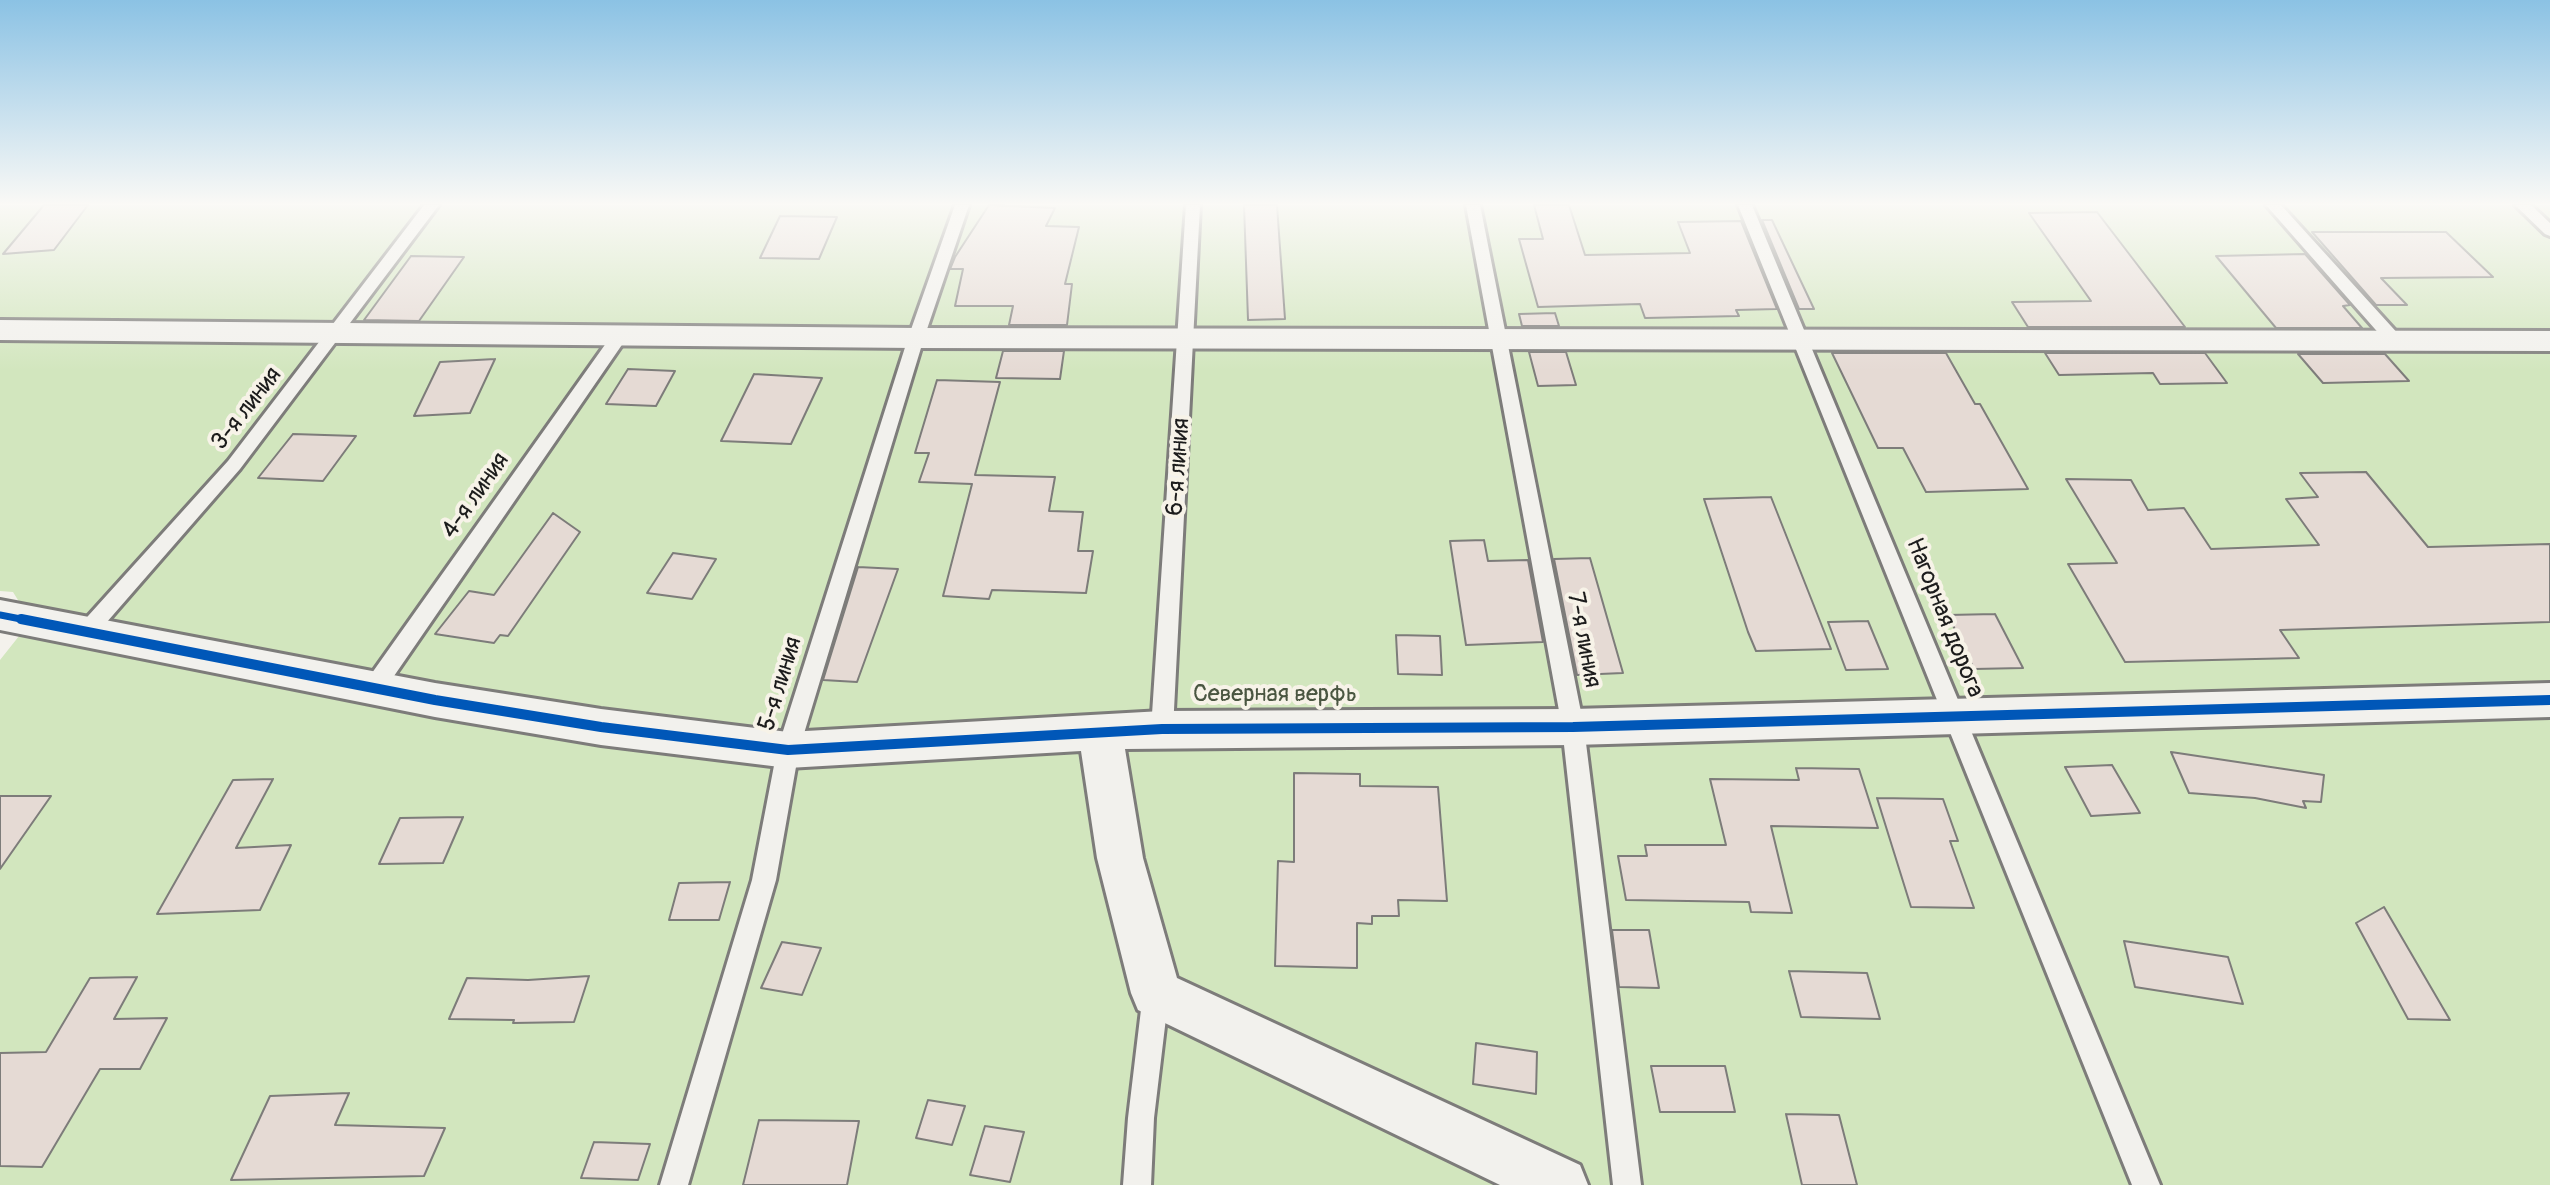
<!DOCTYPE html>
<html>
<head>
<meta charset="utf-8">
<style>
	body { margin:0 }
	canvas { display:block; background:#f4f2ec }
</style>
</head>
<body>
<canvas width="2550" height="1185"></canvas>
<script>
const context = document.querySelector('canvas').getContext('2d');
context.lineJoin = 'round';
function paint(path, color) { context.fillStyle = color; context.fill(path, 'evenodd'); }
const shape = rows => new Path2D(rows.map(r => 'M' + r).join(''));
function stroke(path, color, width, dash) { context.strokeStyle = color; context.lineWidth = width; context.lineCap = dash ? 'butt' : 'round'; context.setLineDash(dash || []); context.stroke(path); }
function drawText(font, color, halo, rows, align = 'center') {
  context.font = font + ' Pangolin,sans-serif'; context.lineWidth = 8; context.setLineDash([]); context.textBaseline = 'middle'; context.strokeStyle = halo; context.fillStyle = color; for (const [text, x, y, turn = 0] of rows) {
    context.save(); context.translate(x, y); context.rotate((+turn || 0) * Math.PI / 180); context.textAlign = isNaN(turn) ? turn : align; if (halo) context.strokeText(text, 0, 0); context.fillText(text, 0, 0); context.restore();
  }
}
const green = shape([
	[0,205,2550,205,2550,1185,0,1185,0,660,31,621,13,592,0,591]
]);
const building = shape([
	[44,205,88,205,54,250,3,254,44,205],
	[989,205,1055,208,1046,226,1079,227,1065,284,1072,284,1067,325,1009,325,1013,306,955,306,963,269,950,269,955,257,989,205],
	[1244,205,1277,205,1285,319,1248,320,1244,205],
	[1534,205,1569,205,1585,255,1690,253,1678,222,1741,221,1777,309,1736,310,1739,316,1645,318,1640,304,1538,307,1519,239,1543,239,1534,205],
	[2097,212,2185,327,2028,327,2012,302,2091,301,2029,213,2097,212],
	[780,216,837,217,819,259,760,258,780,216],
	[1762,220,1772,220,1814,309,1799,309,1762,220],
	[2312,232,2446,232,2493,277,2381,278,2407,305,2376,305,2312,232],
	[2305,254,2350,305,2343,306,2362,328,2276,328,2216,256,2305,254],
	[411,256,464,257,419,321,364,320,411,256],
	[1555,313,1559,326,1522,326,1519,314,1555,313],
	[1003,351,1064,351,1060,379,996,378,1003,351],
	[1529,352,1566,352,1576,385,1538,386,1529,352],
	[1832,353,1946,353,1975,404,1980,404,2028,489,1926,492,1903,448,1878,448,1832,353],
	[2045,353,2205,353,2227,383,2160,384,2153,373,2059,375,2045,353],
	[2298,354,2385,354,2409,381,2323,383,2298,354],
	[495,359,470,413,414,416,440,362,495,359],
	[628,369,675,371,656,406,606,404,628,369],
	[754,374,822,378,791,444,721,441,754,374],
	[937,380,1000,382,975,475,1055,477,1049,511,1083,512,1078,551,1093,551,1086,593,992,590,989,599,943,596,972,484,919,482,929,453,915,453,937,380],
	[293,434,356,436,323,481,258,478,293,434],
	[2366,472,2428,547,2550,544,2550,622,2280,630,2299,658,2125,662,2068,564,2117,563,2066,479,2131,480,2148,510,2184,508,2211,549,2319,545,2286,499,2318,497,2300,473,2366,472],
	[1771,497,1831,649,1756,651,1748,632,1704,499,1771,497],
	[553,513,580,532,508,636,500,635,494,643,435,634,469,591,494,595,553,513],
	[1484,540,1488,561,1528,560,1543,642,1466,645,1450,541,1484,540],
	[673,553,716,559,692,599,647,593,673,553],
	[1590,558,1623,673,1577,675,1554,559,1590,558],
	[858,567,898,569,857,682,823,680,858,567],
	[1995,614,2023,668,1974,669,1948,615,1995,614],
	[1868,621,1888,669,1846,670,1828,622,1868,621],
	[1396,635,1440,636,1442,675,1398,674,1396,635],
	[2171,752,2324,775,2321,802,2303,801,2306,808,2255,798,2189,793,2171,752],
	[2112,765,2140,813,2091,816,2065,767,2112,765],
	[1796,768,1859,769,1878,828,1771,826,1792,913,1751,912,1749,902,1626,900,1618,856,1647,856,1645,845,1726,845,1710,779,1799,780,1796,768],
	[1294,773,1360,774,1360,786,1438,787,1447,901,1398,900,1399,916,1372,916,1372,924,1357,923,1357,968,1275,966,1278,861,1294,862,1294,773],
	[273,779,236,848,291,845,260,910,157,914,233,780,273,779],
	[0,796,51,796,0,869,0,796],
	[1877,798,1943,799,1958,841,1950,841,1974,908,1911,907,1877,798],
	[463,817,443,863,379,864,400,818,463,817],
	[730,882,719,920,669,920,679,883,730,882],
	[2384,907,2450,1020,2408,1019,2356,923,2384,907],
	[1612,930,1649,930,1659,988,1619,987,1612,930],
	[2124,941,2228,957,2243,1004,2135,987,2124,941],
	[782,942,821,948,802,995,761,988,782,942],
	[1789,971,1867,973,1880,1019,1801,1017,1789,971],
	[589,976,574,1022,513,1023,514,1020,449,1019,467,978,528,980,589,976],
	[137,977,114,1019,167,1018,140,1069,100,1069,42,1167,0,1166,0,1053,46,1052,90,978,137,977],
	[1476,1043,1537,1052,1536,1094,1473,1084,1476,1043],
	[1651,1066,1725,1066,1735,1112,1660,1112,1651,1066],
	[349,1093,335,1125,445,1128,424,1176,231,1180,270,1096,349,1093],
	[928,1100,965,1106,952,1145,916,1138,928,1100],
	[1786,1114,1839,1115,1857,1185,1802,1185,1786,1114],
	[759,1120,859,1121,847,1185,743,1185,759,1120],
	[985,1126,1024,1132,1010,1182,970,1175,985,1126],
	[594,1142,650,1144,638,1180,581,1178,594,1142]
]);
const service = shape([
	[424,205,439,205,240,469,93,638,79,638,76,632,79,626,228,461,424,205],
	[955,205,969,205,924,338,799,750,776,880,688,1185,660,1185,752,880,777,750,908,338,955,205],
	[1186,205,1200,205,1173,729,1170,735,1162,738,1154,735,1151,729,1186,205],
	[1466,205,1480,205,1584,727,1641,1185,1613,1185,1562,727,1466,205],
	[1738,205,1752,205,2160,1185,2132,1185,1738,205],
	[2266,205,2281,205,2401,337,2403,341,2401,345,2389,345,2266,205],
	[2515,205,2531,205,2550,223,2550,236,2545,234,2515,205],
	[620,331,628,336,383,692,375,694,367,692,364,686,367,680,614,332,620,331],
	[1156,981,1165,985,1169,993,1154,1118,1151,1185,1123,1185,1128,1118,1143,993,1147,985,1156,981]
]);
const minor = shape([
	[0,320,916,328,2550,331,2550,351,916,348,0,340,0,320],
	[0,600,435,683,601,709,788,732,1162,711,1573,709,2550,683,2550,717,1573,745,1125,749,1143,858,1177,978,1580,1165,1588,1185,1500,1185,1138,1010,1131,993,1097,858,1081,751,788,768,601,745,435,717,0,630,0,600]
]);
const cyclewayFar1 = shape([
	[0,615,31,621]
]);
const cycleway = shape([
	[21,619,435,700,601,727,788,750,1162,729,1573,727,2550,700]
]);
const streetNames = [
	["3-я линия",247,409,-52],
	["6-я линия",1179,467,-86],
	["4-я линия",476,496,-55],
	["Нагорная дорога",1944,618,68],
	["7-я линия",1583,640,79],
	["5-я линия",781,684,-73]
];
const parkNames = [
	["Северная верфь",1275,695]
];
paint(green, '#d2e6be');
paint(building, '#e5dad4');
stroke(building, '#7d7c7a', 2);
stroke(service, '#7d7c7a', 6);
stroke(minor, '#7d7c7a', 6);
paint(service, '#f2f1ed');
paint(minor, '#f2f1ed');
stroke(cyclewayFar1, '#0057b8', 7);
stroke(cycleway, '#0057b8', 10);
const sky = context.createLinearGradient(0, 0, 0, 371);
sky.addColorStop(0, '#8bc2e4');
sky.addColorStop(0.55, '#faf9f6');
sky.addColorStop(1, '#faf9f600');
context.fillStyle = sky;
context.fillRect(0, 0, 2550, 371);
drawText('24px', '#1c1c1c', '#f7f3e8', streetNames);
drawText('24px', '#4a5641', '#f7f3e8', parkNames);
</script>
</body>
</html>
